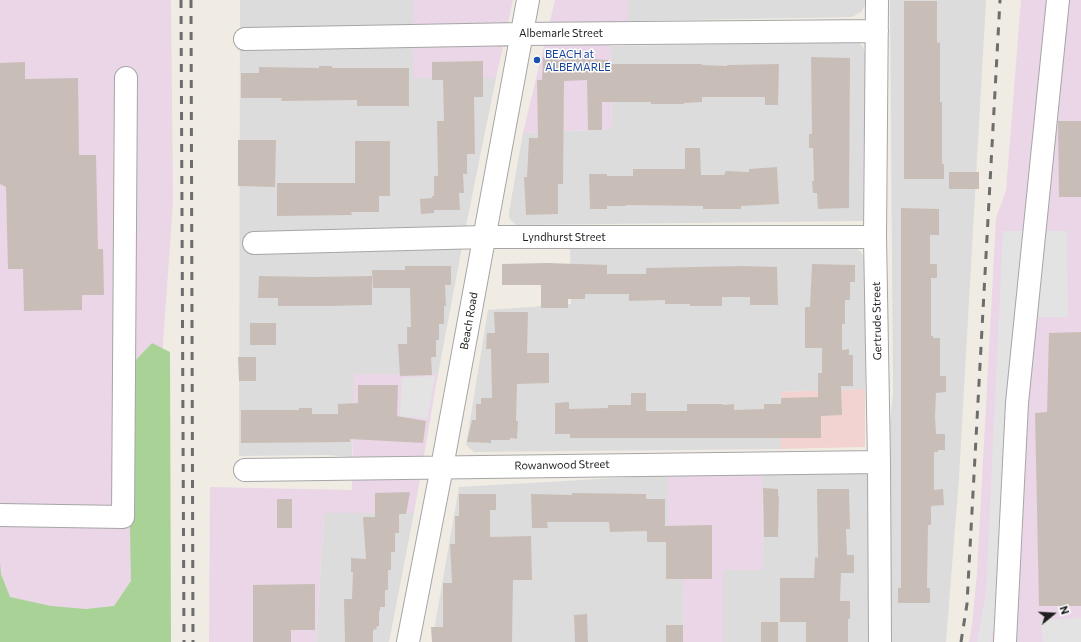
<!DOCTYPE html>
<html>
<head>
<meta charset="utf-8">
<style>
	body { margin:0 }
	#map { position:relative; width:1081px; height:642px; overflow:hidden; background:#f0ece4; font-family:Commissioner,sans-serif }
	canvas { display:block }
	.north { position:absolute; left:1033px; top:594px; width:40px; height:40px; -webkit-text-stroke:3px #fff; paint-order:stroke; rotate:72deg; font-size:11px; font-weight:700; line-height:16px; text-align:center; color:#1f1f1f }
	.north::after { content:''; display:block; margin:auto; width:14px; height:18px; background:#1f1f1f; clip-path:polygon(50% 0,100% 100%,50% 72%,0 100%) }
</style>
</head>
<body>
<div id="map">
<canvas width="1081" height="642"></canvas>
<div class="north">N</div>
</div>
<script>
const context = document.querySelector('canvas').getContext('2d');
context.lineJoin = 'round';
function paint(path, color) { context.fillStyle = color; context.fill(path, 'evenodd'); }
const shape = rows => new Path2D(rows.map(r => 'M' + r).join(''));
function stroke(path, color, width, dash) { context.strokeStyle = color; context.lineWidth = width; context.lineCap = dash ? 'butt' : 'round'; context.setLineDash(dash || []); context.stroke(path); }
function drawText(font, color, halo, rows, align = 'center') {
  context.font = font + ' Commissioner,sans-serif'; context.lineWidth = 3; context.setLineDash([]); context.textBaseline = 'middle'; context.strokeStyle = halo; context.fillStyle = color; for (const [text, x, y, turn = 0] of rows) {
    context.save(); context.translate(x, y); context.rotate((+turn || 0) * Math.PI / 180); context.textAlign = isNaN(turn) ? turn : align; if (halo) context.strokeText(text, 0, 0); context.fillText(text, 0, 0); context.restore();
  }
}
const residential = shape([
	[240,0,413,0,413,78,496,78,466,226,438,374,355,374,352,457,327,455,239,456],
	[628,0,865,0,866,4,861,12,852,17,628,21],
	[890,0,986,0,959,478,946,642,723,642,723,570,763,570,762,475,885,471,893,393],
	[855,42,858,42,863,47,865,53,863,221,516,225,509,218,509,212,523,133,612,129,610,46],
	[855,247,861,252,866,260,865,389,781,392,780,449,474,452,466,445,488,310,571,304,570,248],
	[668,475,668,578,683,578,684,642,432,642,459,487],
	[324,513,414,513,389,642,316,642]
]);
const commercial = shape([
	[865,389,865,447,780,449,781,392]
]);
const industrial = shape([
	[0,0,171,0,173,202,142,642,0,642],
	[413,0,513,0,496,78,413,78],
	[555,0,628,0,628,21,610,46,612,129,523,133],
	[1021,0,1081,0,1081,642,969,642,972,625,977,573,996,218,1006,191],
	[354,374,438,374,414,513,324,513,316,642,209,642,210,487,352,490],
	[668,475,762,475,763,570,723,570,723,642,684,642,683,578,668,578]
]);
const forest = shape([
	[152,343,170,352,171,642,0,642,0,562,1,574,10,597,51,606,86,609,114,606,131,581,129,479,134,362]
]);
const parking = shape([
	[1003,231,1067,231,1068,317,1016,317,1000,589,991,642,977,642,986,591],
	[435,376,427,419,414,417,400,418,402,378],
	[1081,618,1081,642,1043,642,1041,620]
]);
const building = shape([
	[904,1,937,1,937,43,940,42,940,102,942,102,942,164,944,164,944,179,904,179],
	[543,57,608,60,608,64,702,64,702,65,727,66,727,65,779,64,778,105,765,105,765,97,702,97,702,102,684,103,684,104,651,104,651,102,602,102,602,130,588,130,587,80,564,81,563,184,558,184,558,214,526,215,524,177,527,177,529,138,538,138,537,80,542,80],
	[811,57,850,58,849,208,818,209,817,193,813,193,812,181,814,181,813,148,809,148,809,134,812,134],
	[483,61,483,97,474,97,475,154,467,154,467,174,463,174,464,193,459,193,460,210,434,210,434,213,421,214,420,199,432,198,432,196,434,196,434,176,438,176,437,121,444,121,443,80,432,80,432,62],
	[25,62,25,79,78,78,79,155,96,155,98,249,103,249,104,295,82,295,82,310,24,311,23,269,8,269,6,187,0,184,0,63],
	[319,66,332,66,332,68,409,68,409,106,357,106,357,100,281,101,282,98,241,98,241,73,259,73,259,67,319,68],
	[1058,121,1081,121,1081,197,1059,197],
	[238,140,276,140,275,187,238,186],
	[355,141,390,141,390,196,379,196,379,212,351,212,352,215,277,216,277,183,355,183],
	[685,148,700,148,701,175,724,175,726,171,749,172,749,169,777,167,779,204,741,206,741,209,703,209,703,206,626,205,626,206,607,206,607,209,590,209,589,174,607,174,607,176,633,176,633,169,685,169],
	[949,172,979,172,979,189,949,189],
	[901,208,939,209,939,235,930,235,930,264,937,264,937,278,931,278,931,336,933,336,933,338,940,338,940,376,946,376,946,392,936,393,935,417,936,434,945,434,945,450,938,450,938,452,934,452,934,490,943,489,944,505,931,506,931,525,928,525,927,588,930,588,930,603,898,603,898,588,901,588],
	[547,263,607,265,607,274,646,274,646,268,742,266,777,267,778,305,750,305,750,297,722,297,722,306,690,306,690,304,665,304,665,300,629,301,629,294,585,294,585,299,568,299,568,308,541,308,541,285,502,285,502,264],
	[812,264,855,265,855,282,850,282,850,300,845,300,845,324,842,324,842,350,849,349,849,355,853,355,853,386,841,386,842,415,821,416,821,438,570,438,570,434,555,434,555,403,569,402,569,409,608,408,608,405,631,405,631,393,646,393,646,411,687,411,687,404,723,404,723,405,734,404,734,410,764,409,764,404,781,404,781,398,818,397,818,373,822,373,822,348,805,348,805,307,810,307],
	[405,266,451,266,451,285,445,285,446,306,444,306,444,324,439,324,439,340,436,340,436,357,431,357,432,375,400,376,398,344,407,344,407,327,411,327,410,288,373,288,372,270,405,270],
	[259,276,314,277,372,276,372,305,329,306,278,306,278,298,258,298],
	[494,312,528,312,527,353,549,353,549,383,517,384,516,421,518,421,517,439,510,438,510,440,491,440,491,443,467,442,472,420,476,420,476,404,481,404,481,398,492,398,491,349,486,349,487,333,495,333],
	[250,323,276,323,276,345,250,345],
	[1081,332,1081,606,1039,606,1035,413,1047,412,1049,333],
	[238,357,256,357,256,381,239,381],
	[358,385,398,385,397,416,426,421,423,443,350,439,350,442,241,443,241,410,299,410,299,408,312,408,312,414,338,414,338,404,358,403],
	[763,488,778,489,778,496,779,496,778,537,764,537],
	[817,489,849,489,850,529,846,529,847,555,854,555,854,573,841,573,840,601,850,601,850,619,848,619,848,642,806,642,806,622,780,622,780,578,814,578,815,557,818,558],
	[410,492,406,514,399,514,399,533,395,533,395,552,391,552,391,570,388,570,388,590,385,590,385,607,380,607,380,611,379,611,379,626,376,627,377,629,373,630,373,642,345,642,344,599,352,599,353,572,351,572,351,558,366,559,363,517,375,517,375,493],
	[572,493,646,494,646,499,665,499,665,526,712,525,712,579,666,579,666,542,647,542,647,531,610,532,609,522,547,522,548,528,532,528,531,494,572,495],
	[459,494,496,494,496,510,490,510,490,537,531,536,532,580,513,580,512,642,432,642,431,627,443,627,443,583,452,583,450,544,455,544,455,516,459,516],
	[277,499,292,499,292,528,277,528],
	[315,584,315,630,291,630,291,642,253,642,253,585],
	[587,614,588,642,575,642,574,615],
	[761,622,778,622,778,642,761,642],
	[666,625,683,625,683,642,666,642]
]);
const minor = shape([
	[877,0,875,237,879,462,880,642],
	[245,39,521,34,877,31],
	[254,243,484,237,875,237],
	[245,470,879,462],
	[0,515,123,517,126,78],
	[408,642,442,467,528,0],
	[1005,642,1017,403,1058,0]
]);
const rail = shape([
	[181,0,184,642],
	[191,0,193,642],
	[961,642,967,604,969,566,1000,0]
]);
const markers = [
	[537,60,4,"#1a4fb4"]
];
const streetNames = [
	["Albemarle Street",561,33],
	["Lyndhurst Street",564,237],
	["Beach Road",469,321,-80],
	["Gertrude Street",877,321,-91],
	["Rowanwood Street",562,465,-1]
];
const transitNames = [
	["BEACH at",545,54],
	["ALBEMARLE",545,67]
];
paint(residential, '#dddcdc');
paint(commercial, '#f2d3d2');
paint(industrial, '#ead6e7');
paint(forest, '#a9d396');
paint(parking, '#e3e3e3');
paint(building, '#c9beb7');
stroke(minor, '#a6a6a6', 24);
stroke(minor, '#fff', 22);
stroke(rail, '#6d6d6d', 3, [8, 8]);
for (const [x, y, r, color] of markers) { const dot = new Path2D(); dot.arc(x, y, r, 0, 2 * Math.PI); context.fillStyle = color; context.fill(dot); stroke(dot, '#fff', 1.5); }
drawText('11px', '#1f1f1f', '#fff', streetNames);
drawText('11px', '#164399', '#fff', transitNames, 'left');
</script>
</body>
</html>
